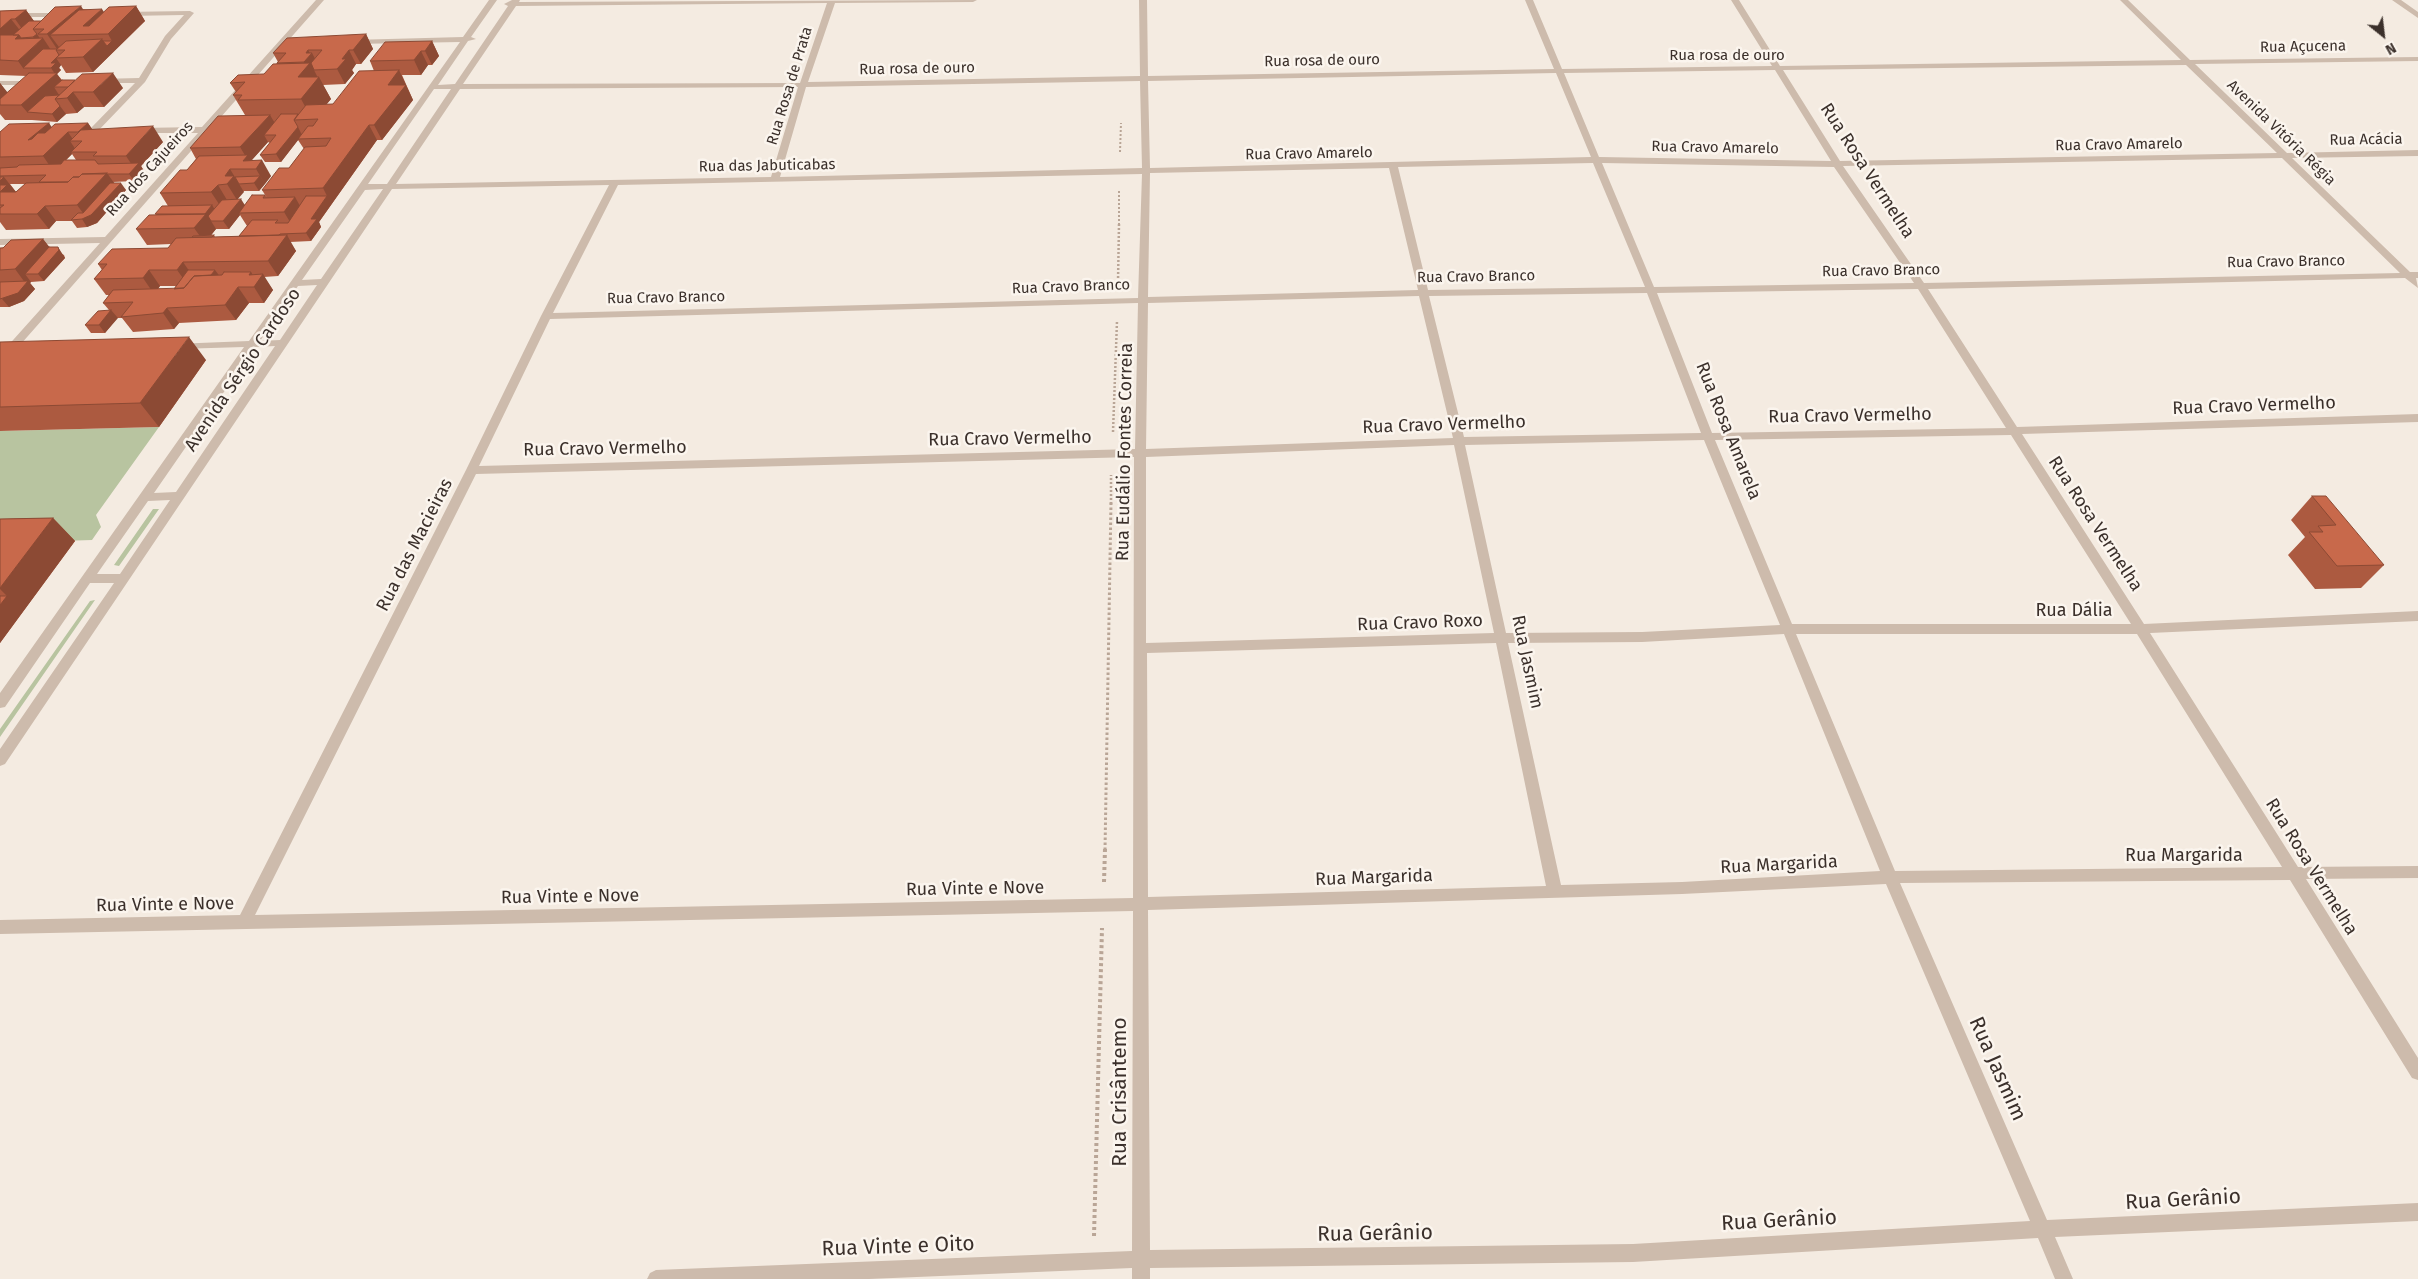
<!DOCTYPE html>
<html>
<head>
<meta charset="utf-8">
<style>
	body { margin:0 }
	#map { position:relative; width:2418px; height:1279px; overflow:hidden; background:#f4ebe1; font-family:"Fira Sans",sans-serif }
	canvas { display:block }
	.north { position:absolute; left:2358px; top:10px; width:50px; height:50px; -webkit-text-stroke:4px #fbf5ee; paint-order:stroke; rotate:151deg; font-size:14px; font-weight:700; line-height:20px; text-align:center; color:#3b302b }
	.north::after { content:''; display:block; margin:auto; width:18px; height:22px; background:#3b302b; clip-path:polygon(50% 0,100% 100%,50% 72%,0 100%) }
</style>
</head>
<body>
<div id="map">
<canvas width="2418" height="1279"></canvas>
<div class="north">N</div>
</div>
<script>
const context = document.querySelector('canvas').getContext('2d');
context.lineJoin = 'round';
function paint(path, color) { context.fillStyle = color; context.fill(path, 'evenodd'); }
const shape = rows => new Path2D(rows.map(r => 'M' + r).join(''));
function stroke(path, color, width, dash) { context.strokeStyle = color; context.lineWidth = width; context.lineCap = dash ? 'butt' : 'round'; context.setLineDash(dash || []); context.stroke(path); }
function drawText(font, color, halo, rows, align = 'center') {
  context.font = font + ' "Fira Sans",sans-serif'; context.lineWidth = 5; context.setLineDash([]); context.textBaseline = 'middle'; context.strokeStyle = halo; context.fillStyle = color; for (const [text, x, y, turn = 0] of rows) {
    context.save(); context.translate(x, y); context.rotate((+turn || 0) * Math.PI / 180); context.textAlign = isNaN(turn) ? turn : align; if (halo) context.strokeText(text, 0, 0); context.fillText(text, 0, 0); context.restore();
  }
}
const green = shape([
	[159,427,96,515,101,527,92,540,0,543,0,431],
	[153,509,159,509,119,566,114,565],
	[95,600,0,737,0,729,90,601]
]);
const pathFar3 = shape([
	[1120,152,1121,123],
	[1119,225,1119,191]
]);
const pathFar2 = shape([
	[1118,282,1119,224],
	[1113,432,1117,321],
	[1111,504,1111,475]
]);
const pathFar1 = shape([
	[1105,850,1111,502]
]);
const path = shape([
	[1104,882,1105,849],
	[1094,1236,1102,928]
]);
const minor = shape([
	[316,0,324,0,13,353,5,353,5,349,100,243,0,245,0,239,105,237,198,133,140,133,137,132,137,128,202,127,316,0],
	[489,0,497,0,471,37,476,39,468,41,438,85,455,84,508,6,504,4,512,0,520,0,519,2,977,0,973,2,835,3,808,82,1140,76,1139,0,1147,0,1148,76,1554,69,1525,0,1533,0,1562,69,1772,66,1731,0,1739,0,1780,66,2181,60,2120,0,2128,0,2190,60,2418,57,2418,61,2195,64,2287,153,2418,150,2418,156,2292,158,2410,272,2418,272,2418,278,2416,278,2418,288,2405,278,1928,289,2017,427,2418,414,2418,422,2022,434,2144,624,2418,611,2418,621,2150,633,2298,867,2418,866,2418,878,2306,879,2418,1058,2418,1080,2412,1078,2290,880,1900,883,2047,1220,2418,1203,2418,1221,2055,1237,2073,1279,2055,1279,2038,1238,1633,1262,1150,1268,1150,1279,1132,1279,1132,1268,869,1279,647,1279,650,1273,656,1270,1132,1251,1133,911,0,934,0,920,240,915,466,470,541,316,609,185,392,189,5,764,0,766,0,749,114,583,90,583,5,707,0,708,0,693,244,347,178,349,173,346,174,344,249,341,460,42,354,44,351,44,351,40,463,37,489,0],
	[827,3,800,83,463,84,516,6,827,3],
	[2186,65,2277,153,1840,161,1783,70,2186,65],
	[1775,70,1831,161,1599,157,1564,73,1775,70],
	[1556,73,1591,157,1150,168,1148,81,1556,73],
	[1140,81,1142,168,780,177,806,87,1140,81],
	[798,87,771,177,396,184,460,89,798,87],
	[434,89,451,89,387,184,368,184,434,89],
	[2282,158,2400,273,1924,283,1843,166,2282,158],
	[1593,163,1645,287,1428,290,1398,167,1593,163],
	[1602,163,1834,167,1914,283,1654,287,1602,163],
	[1389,168,1418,290,1148,297,1150,173,1389,168],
	[1142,174,1138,298,553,313,618,185,1142,174],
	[383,189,321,279,302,280,365,190,383,189],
	[317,285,280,340,260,341,298,286,317,285],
	[1918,289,2006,428,1712,433,1657,293,1918,289],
	[1647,293,1701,433,1464,437,1429,296,1647,293],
	[1419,296,1453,438,1146,449,1148,303,1419,296],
	[1138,303,1135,449,479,466,550,319,1138,303],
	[275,346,176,492,154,493,255,347,275,346],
	[2011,435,2131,624,1792,624,1715,440,2011,435],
	[1704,440,1780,625,1642,632,1506,633,1465,445,1704,440],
	[1454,445,1494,633,1146,643,1146,457,1454,445],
	[1134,457,1133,898,255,915,476,474,1134,457],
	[170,500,120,574,97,574,148,501,170,500],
	[1784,634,1880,871,1682,882,1561,885,1508,643,1642,642,1784,634],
	[1796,634,2137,634,2282,867,1895,871,1796,634],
	[1496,643,1546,886,1148,897,1147,653,1496,643],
	[1886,884,2030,1221,1633,1244,1150,1250,1148,910,1682,894,1886,884],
	[2392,0,2401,0,2418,12,2418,18,2392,0],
	[190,11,194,13,171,39,145,82,96,133,90,133,90,129,135,83,99,83,99,79,139,78,165,36,184,15,125,16,122,16,122,12,190,11],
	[0,13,63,13,67,15,63,17,0,17,0,13],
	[0,81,34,81,38,83,34,85,0,85,0,81]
]);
const wall = shape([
	[136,6,145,21,93,72,66,73,61,65,59,68,61,70,57,74,62,80,123,88,104,107,84,107,77,113,66,114,57,122,32,120,5,120,0,114,0,83,7,93,27,76,0,75,0,11,26,10,34,21,41,21,83,9,104,12],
	[366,34,373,49,361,64,356,64,352,70,354,73,345,84,323,85,331,99,326,105,333,104,374,71,370,61,432,41,439,56,432,65,428,65,421,75,402,75,413,100,382,140,377,140,319,222,321,227,311,241,290,242,296,251,278,276,264,277,273,290,264,303,249,303,236,320,179,323,174,329,133,332,122,318,117,318,105,333,91,333,85,325,109,310,103,303,109,295,106,295,94,279,102,270,98,264,168,248,171,244,147,245,136,229,155,215,168,206,160,193,187,170,196,159,190,148,245,115,233,95,236,92,230,83,264,74,277,63,278,62,273,53],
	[298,140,304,149,289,168,262,190,267,198,265,195,245,205,237,199,244,191,259,191,271,176,251,161,268,142,270,143,260,155,265,162,281,162],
	[240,215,247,226,239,236,215,237,214,235,211,235,216,229,229,229],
	[160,286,176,286,174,289,158,289],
	[49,123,51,127,88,123,92,129,163,142,141,166,144,171,134,181,113,182,126,190,97,223,87,227,77,228,72,221,56,221,49,229,6,230,0,222,0,132],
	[72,154,76,160,66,160],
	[10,184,25,184,16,192],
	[43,239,49,247,64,255,65,258,44,281,31,282,30,283,35,289,24,301,9,307,0,307,0,248],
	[0,342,206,360,159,427,0,431],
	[2312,496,2384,565,2361,588,2315,589,2288,555,2305,537,2291,520],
	[53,518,75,541,0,643,0,519]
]);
const shadedWall = shape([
	[81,6,90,20,102,9,111,23,50,35,59,47,57,49,47,34],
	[136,6,145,21,93,72,83,57,102,39,107,46,112,41,108,34],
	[26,10,36,24,25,33,15,19],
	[11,19,22,33,30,50,0,38,0,29],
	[37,34,41,40,43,38,53,53,23,68,18,61,37,44,33,37],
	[366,34,373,49,361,64,353,50],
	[432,41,439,56,432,65,425,51],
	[308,50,311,55,312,53,320,68,314,70,318,78,319,77,331,99,314,119,312,119,301,99,298,77,304,62,306,53],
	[349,50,356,64,352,70,354,73,345,84,337,69,342,59],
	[421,51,428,65,421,75,414,60],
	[56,58,61,65,59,68,61,70,57,74,66,87,54,87,59,95,27,112,21,105,55,74,51,68,51,63],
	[399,70,413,100,382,140,374,125,388,85],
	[113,73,123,88,104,107,93,92],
	[0,83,8,93,0,100],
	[73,92,84,107,77,113,67,98],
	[60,106,66,114,57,122,52,114],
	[270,115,279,130,264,135,268,142,251,161,262,160,271,176,265,184,256,169,243,161,246,157,240,147],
	[49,123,59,139,28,140],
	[88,123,98,138,78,132],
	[369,125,377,140,319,222,321,227,311,241,306,233,311,219,327,196,323,188],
	[153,126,163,142,141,166,144,171,134,181,129,174,134,168,126,156],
	[298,127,302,135,281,162,276,154],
	[68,132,74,141,70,141,76,150,71,152,72,154,54,172,43,156],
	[230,169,244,192,237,200,227,184,225,176],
	[107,173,117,187,121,183,126,190,97,223,87,227,82,219,86,217,77,205],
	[260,176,265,184,259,191,254,183],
	[4,177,16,192,19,200,0,191,0,181],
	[218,185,227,200,221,207,211,192],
	[295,197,304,213,293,227,284,212],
	[241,199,246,207,239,213,240,215,229,229,223,221],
	[212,205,217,213,211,221,216,229,205,243,194,228,198,222],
	[45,206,56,221,49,229,37,214],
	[280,234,283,240,287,235,296,251,278,276,268,261,278,237],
	[43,239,55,254,58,247,65,258,44,281,38,274,25,274,31,282,30,283,35,289,24,301,9,307,2,299,26,284,15,269],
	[183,262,194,278,188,285,177,270],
	[149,270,160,286,154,294,143,278],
	[215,270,221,278,205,283],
	[251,272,257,282,263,274,273,290,264,303,254,287,249,275],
	[238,287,249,303,236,320,225,305],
	[167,308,179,323,174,329,163,313],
	[111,310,118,318,105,333,99,325],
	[189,337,206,360,159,427,140,403],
	[53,518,75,541,0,643,0,605,7,596,0,589,0,588]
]);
const building = shape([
	[81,6,47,34,38,34,44,29,33,29,55,7,81,6],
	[136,6,108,34,50,35,79,10,102,9,83,26,89,26,109,7,136,6],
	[26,10,15,19,11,19,0,29,0,11,26,10],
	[29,21,41,21,33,29,37,34,33,37,21,38,19,35,13,35,29,21],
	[366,34,353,50,349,50,342,59,346,59,337,69,314,70,311,63,322,50,308,50,306,53,312,53,304,62,277,63,286,53,273,53,287,38,366,34],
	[0,35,19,35,15,39,43,38,18,61,0,60,0,35],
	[102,39,83,57,56,58,65,50,56,50,66,41,102,39],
	[103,41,112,41,107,46,103,41],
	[432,41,425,51,421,51,414,60,370,61,385,42,432,41],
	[43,49,57,49,56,50,59,55,51,63,56,63,51,68,23,68,43,49],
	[310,63,298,77,319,77,301,99,238,100,242,95,233,95,245,82,230,83,238,75,264,74,273,64,310,63],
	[399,70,388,85,406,85,374,125,369,125,323,188,262,190,279,168,289,168,305,147,326,146,331,138,298,139,308,126,313,126,318,119,294,120,306,105,333,104,359,71,399,70],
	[29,73,57,73,21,105,0,105,0,99,29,73],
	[113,73,93,92,73,92,67,98,55,99,82,74,113,73],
	[62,80,75,80,68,87,54,87,62,80],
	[59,95,55,99,60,106,52,114,27,112,45,96,59,95],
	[281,114,298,114,294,120,298,127,276,154,260,155,276,135,264,135,281,114],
	[270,115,240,147,190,148,218,116,270,115],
	[49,123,28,140,32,139,38,133,45,133,55,124,88,123,78,132,68,132,43,156,0,157,0,132,9,124,49,123],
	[153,126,126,156,93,156,97,152,71,152,82,141,70,141,81,130,153,126],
	[248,155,243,161,262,160,256,169,230,169,225,176,234,176,227,184,218,185,211,192,160,193,180,170,187,170,199,156,248,155],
	[64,160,95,160,98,164,139,163,129,174,82,174,79,177,73,177,68,182,39,182,46,175,0,176,0,168,17,167,19,165,61,164,64,160],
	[107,173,77,205,45,206,37,214,0,214,0,208,4,205,0,205,0,185,7,185,0,192,16,192,26,183,68,182,73,177,79,177,82,174,107,173],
	[260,176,254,183,239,184,235,177,260,176],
	[0,177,4,177,0,181,0,177],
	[110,183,121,183,91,215,82,219,71,220,78,213,83,213,110,183],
	[252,195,265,195,263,198,295,197,284,212,239,213,252,195],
	[306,196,327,196,311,219,317,219,306,233,280,234,279,235,239,236,252,220,278,220,275,223,288,223,306,196],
	[241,199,223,221,211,221,208,216,222,200,241,199],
	[212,205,205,214,155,214,162,206,212,205],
	[206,214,194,228,136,229,149,215,206,214],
	[214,235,212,237,192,237,193,236,214,235],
	[287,235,268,261,183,262,177,270,149,270,143,278,94,279,107,264,98,264,112,249,168,248,176,238,287,235],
	[43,239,15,269,0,270,0,248,3,248,11,240,43,239],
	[49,247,58,247,59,250,38,274,25,274,49,247],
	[188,270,215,270,211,275,194,276,184,288,174,289,188,270],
	[224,272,251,272,249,275,263,274,254,287,238,287,225,305,167,308,163,313,121,317,133,302,103,303,113,290,184,288,194,276,222,275,224,272],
	[28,281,18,293,0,299,0,282,28,281],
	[111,310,99,325,85,325,98,311,111,310],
	[189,337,140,403,0,407,0,342,189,337],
	[2312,496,2326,496,2384,565,2337,566,2309,532,2323,532,2318,526,2336,525,2312,496],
	[53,518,0,588,0,519,53,518],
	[0,596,7,596,0,605,0,596]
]);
const farStreetnames = [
	["Rua Açucena",2303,47,-1],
	["Rua rosa de ouro",1727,56],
	["Rua rosa de ouro",1322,61,-1],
	["Rua rosa de ouro",917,69,-1],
	["Rua Rosa de Prata",790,86,-73],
	["Avenida Vitória Régia",2281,133,44],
	["Rua Acácia",2366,140,-1],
	["Rua Cravo Amarelo",2119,145,-1],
	["Rua Cravo Amarelo",1715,148,1],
	["Rua Cravo Amarelo",1309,154,-1],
	["Rua das Jabuticabas",767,166,-1],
	["Rua dos Cajueiros",150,169,-48],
	["Rua Cravo Branco",2286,262,-1],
	["Rua Cravo Branco",1881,271,-1],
	["Rua Cravo Branco",1476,277,-1],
	["Rua Cravo Branco",1071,287,-2],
	["Rua Cravo Branco",666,298,-1]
];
const streetNames = [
	["Rua Rosa Vermelha",1867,171,57],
	["Avenida Sérgio Cardoso",243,370,-56],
	["Rua Cravo Vermelho",2254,406,-2],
	["Rua Cravo Vermelho",1850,416,-1],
	["Rua Cravo Vermelho",1444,425,-2],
	["Rua Rosa Amarela",1728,431,68],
	["Rua Cravo Vermelho",1010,439,-1],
	["Rua Cravo Vermelho",605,449,-1],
	["Rua Eudálio Fontes Correia",1125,452,-89],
	["Rua Rosa Vermelha",2095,524,57],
	["Rua das Macieiras",415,545,-63],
	["Rua Dália",2074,611],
	["Rua Cravo Roxo",1420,623,-2],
	["Rua Jasmim",1527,662,78],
	["Rua Margarida",2184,856],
	["Rua Margarida",1779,865,-3],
	["Rua Rosa Vermelha",2311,867,58],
	["Rua Margarida",1374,878,-2],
	["Rua Vinte e Nove",975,889,-1],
	["Rua Vinte e Nove",570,897,-1],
	["Rua Vinte e Nove",165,905,-1]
];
const nearStreetnames = [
	["Rua Jasmim",1997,1069,66],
	["Rua Crisântemo",1120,1092,-90],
	["Rua Gerânio",2183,1200,-3],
	["Rua Gerânio",1779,1221,-3],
	["Rua Gerânio",1375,1234,-1],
	["Rua Vinte e Oito",898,1247,-2]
];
paint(green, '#b8c4a0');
stroke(pathFar3, '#b9a596', 2, [2, 2]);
stroke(pathFar2, '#b9a596', 2.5, [2, 2]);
stroke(pathFar1, '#b9a596', 3, [2.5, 2.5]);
stroke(path, '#b9a596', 4, [3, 3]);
paint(minor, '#cdbbac');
paint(wall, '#ac5a40');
paint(shadedWall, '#8c4a34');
paint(building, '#c8694b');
stroke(building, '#8c4a34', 1);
drawText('15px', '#3b302b', '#fbf5ee', farStreetnames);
drawText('18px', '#3b302b', '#fbf5ee', streetNames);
drawText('21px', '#3b302b', '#fbf5ee', nearStreetnames);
</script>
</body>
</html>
